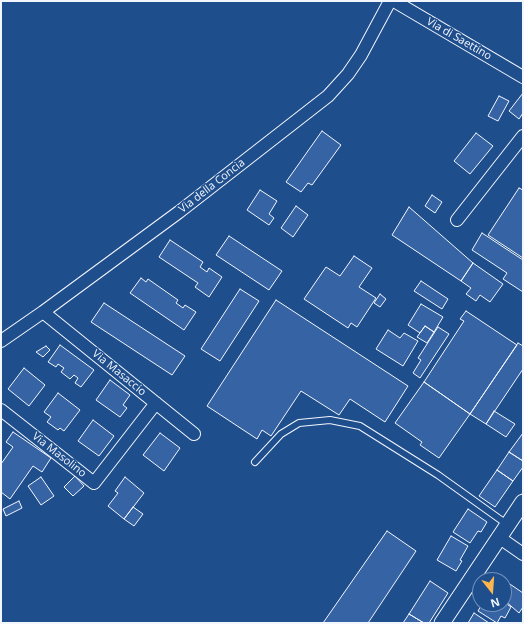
<!DOCTYPE html>
<html>
<head>
<meta charset="utf-8">
<style>
	body { margin:0 }
	#map { position:relative; width:524px; height:624px; overflow:hidden; background:#1f4e8c; font-family:"Open Sans",sans-serif }
	canvas { display:block }
	.frame { position:absolute; inset:0; border:2px solid #f2f6ff; pointer-events:none }
	.north { position:absolute; left:472px; top:572px; width:40px; height:40px; box-sizing:border-box; background:#1f4e8c; border:1px solid #7391ba; border-radius:50%; rotate:163deg; font-size:11px; font-weight:700; line-height:16px; text-align:center; color:#f2f6ff }
	.north::after { content:''; display:block; margin:auto; width:14px; height:18px; background:#ffb74d; clip-path:polygon(50% 0,100% 100%,50% 72%,0 100%) }
</style>
</head>
<body>
<div id="map">
<canvas width="524" height="624"></canvas>
<div class="frame"></div>
<div class="north">N</div>
</div>
<script>
const context = document.querySelector('canvas').getContext('2d');
context.lineJoin = 'round';
function paint(path, color) { context.fillStyle = color; context.fill(path, 'evenodd'); }
const shape = rows => new Path2D(rows.map(r => 'M' + r).join(''));
function stroke(path, color, width, dash) { context.strokeStyle = color; context.lineWidth = width; context.lineCap = dash ? 'butt' : 'round'; context.setLineDash(dash || []); context.stroke(path); }
function drawText(font, color, halo, rows, align = 'center') {
  context.font = font + ' "Open Sans",sans-serif'; context.lineWidth = 3; context.setLineDash([]); context.textBaseline = 'middle'; context.strokeStyle = halo; context.fillStyle = color; for (const [text, x, y, turn = 0] of rows) {
    context.save(); context.translate(x, y); context.rotate((+turn || 0) * Math.PI / 180); context.textAlign = isNaN(turn) ? turn : align; if (halo) context.strokeText(text, 0, 0); context.fillText(text, 0, 0); context.restore();
  }
}
const building = shape([
	[523,93,523,113,519,119,509,111,523,93],
	[499,96,509,101,498,121,488,116,499,96],
	[322,131,341,145,312,185,308,183,301,192,286,182,322,131],
	[476,133,493,146,470,174,454,161,476,133],
	[519,188,523,190,523,258,488,235,519,188],
	[260,190,277,201,269,214,274,218,269,225,247,210,260,190],
	[432,195,442,202,435,213,425,206,432,195],
	[296,206,308,215,293,237,281,228,296,206],
	[409,207,473,263,461,281,392,235,409,207],
	[482,233,523,260,523,292,503,279,507,273,472,250,482,233],
	[229,236,282,271,269,290,216,255,229,236],
	[170,240,203,262,200,267,207,272,209,268,222,277,209,297,195,287,198,283,159,257,170,240],
	[354,256,372,268,359,287,376,298,357,327,351,323,348,328,304,299,326,267,340,276,354,256],
	[473,263,503,284,490,302,480,295,476,301,466,294,471,288,461,281,473,263],
	[141,278,146,282,148,279,178,300,176,303,183,308,185,305,196,312,184,330,130,293,141,278],
	[421,281,448,299,442,309,414,291,421,281],
	[240,289,259,301,220,361,201,349,240,289],
	[380,294,386,299,380,307,374,303,380,294],
	[276,300,408,386,385,422,350,399,339,415,301,391,271,436,262,430,257,439,207,406,276,300],
	[104,303,185,356,172,375,91,322,104,303],
	[421,304,443,317,434,332,425,326,420,333,408,325,421,304],
	[466,311,517,345,470,414,424,382,464,321,460,319,466,311],
	[425,326,434,332,427,343,417,337,425,326],
	[438,327,449,334,420,378,413,373,421,360,418,358,438,327],
	[388,330,400,338,404,333,418,341,403,366,376,349,388,330],
	[518,343,523,346,523,369,486,424,470,414,518,343],
	[60,345,94,370,81,387,75,383,78,378,74,375,70,379,61,372,64,368,58,364,56,367,48,362,60,345],
	[46,346,50,350,43,357,36,352,46,346],
	[24,368,45,385,29,406,8,389,24,368],
	[110,380,130,395,123,405,127,408,120,417,96,400,110,380],
	[424,382,470,414,439,458,420,445,422,442,395,423,424,382],
	[58,393,80,410,64,431,60,428,58,430,47,422,51,417,44,412,58,393],
	[494,411,515,424,506,437,486,424,494,411],
	[93,420,114,436,99,456,78,441,93,420],
	[13,432,51,458,42,472,33,466,10,499,1,492,1,464,13,447,6,442,13,432],
	[160,433,180,448,164,471,143,455,160,433],
	[523,433,523,461,509,452,523,433],
	[509,452,523,461,523,467,513,481,497,470,509,452],
	[497,470,513,481,495,507,479,496,497,470],
	[75,476,84,486,73,496,64,487,75,476],
	[41,477,54,496,41,505,28,486,41,477],
	[125,477,144,493,124,519,108,506,118,493,115,491,125,477],
	[19,501,22,508,6,516,3,509,19,501],
	[133,507,143,514,134,526,124,519,133,507],
	[468,509,487,522,481,532,478,531,470,543,453,532,468,509],
	[387,531,416,551,368,623,323,623,387,531],
	[451,536,468,546,460,560,462,561,456,571,437,560,451,536],
	[504,580,523,593,523,607,519,613,504,600,504,580],
	[430,581,448,593,429,623,424,623,409,614,430,581],
	[504,602,511,607,505,618,501,616,497,623,478,611,482,604,504,604,504,602],
	[474,613,489,623,468,623,474,613],
	[409,614,424,623,403,623,409,614]
]);
const service = shape([
	[255,462,281,434,299,423,330,420,360,426,438,475,508,525]
]);
const minor = shape([
	[394,1,523,77],
	[457,220,523,136],
	[43,312,194,434],
	[1,341,43,312,179,212,328,96,348,74,361,55,390,1],
	[1,410,94,483,156,403],
	[500,538,523,554]
]);
const tertiary = shape([
	[442,623,523,502]
]);
const streetNames = [
	["Via di Saettino",459,39,30],
	["Via della Concia",212,186,-38],
	["Via Masaccio",119,373,39],
	["Via Masolino",59,455,38]
];
paint(building, '#3563a3');
stroke(building, '#f2f6ff', 1);
stroke(service, '#f2f6ff', 8);
stroke(minor, '#f2f6ff', 14);
stroke(tertiary, '#f2f6ff', 17);
stroke(service, '#1f4e8c', 6);
stroke(minor, '#1f4e8c', 12);
stroke(tertiary, '#1f4e8c', 15);
drawText('11px', '#f2f6ff', '#1f4e8c', streetNames);
</script>
</body>
</html>
